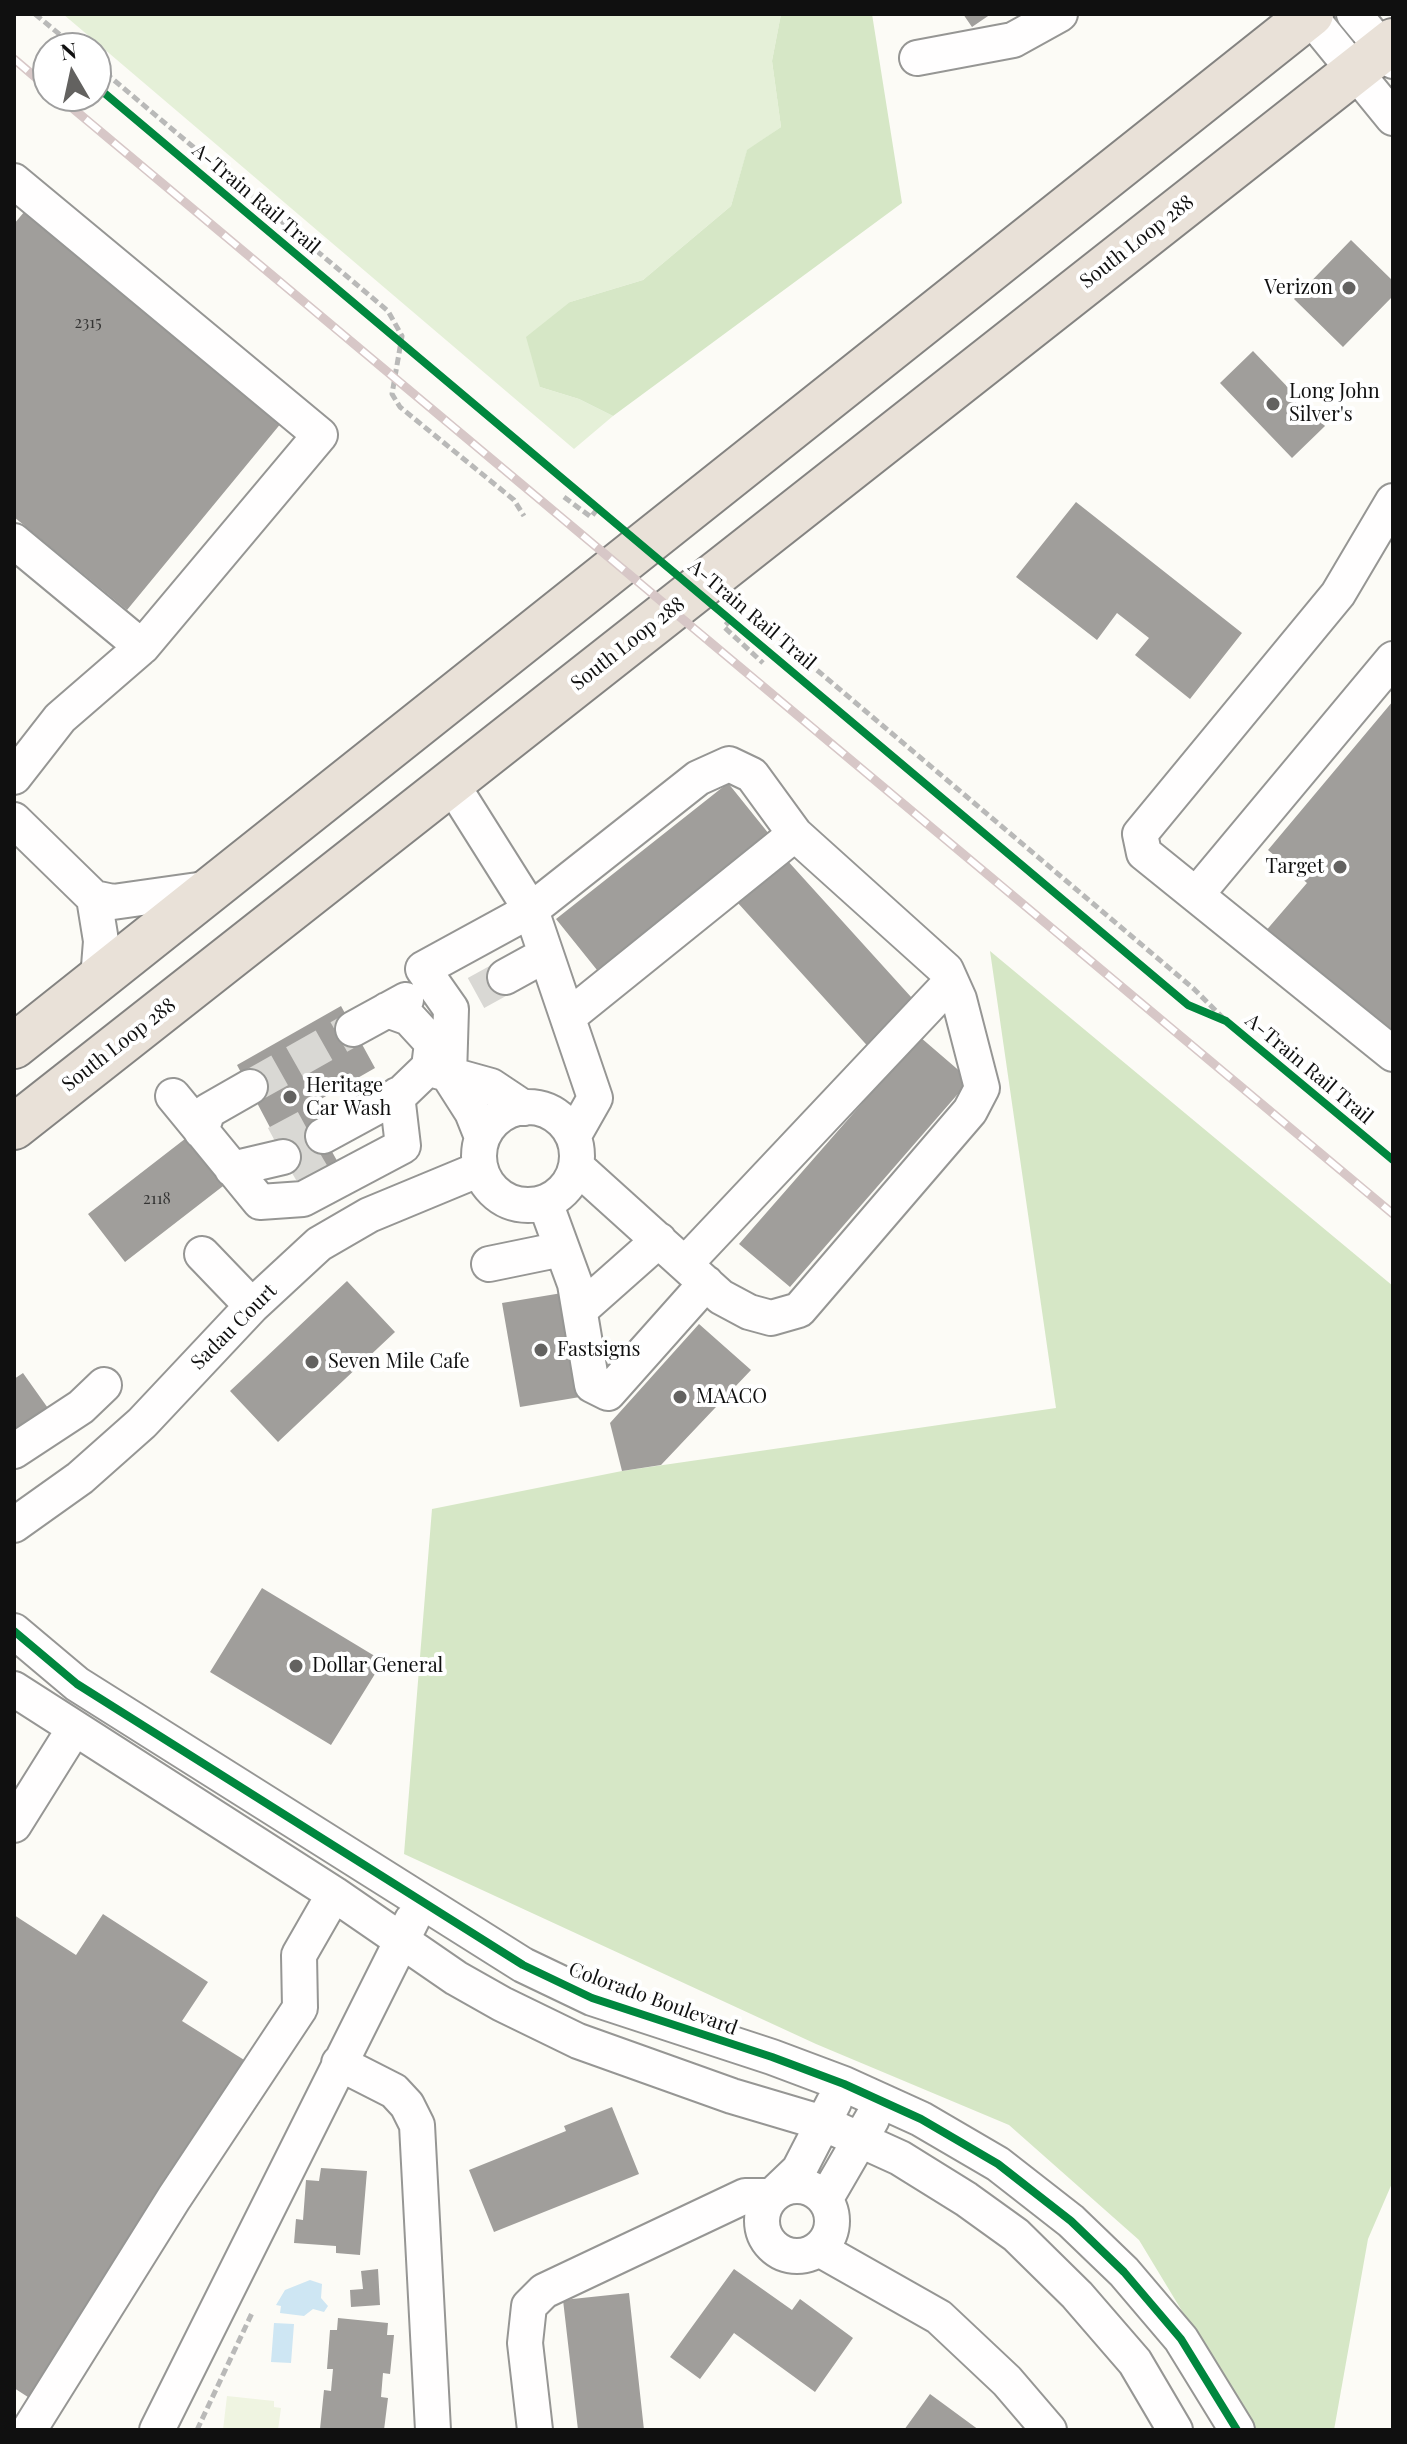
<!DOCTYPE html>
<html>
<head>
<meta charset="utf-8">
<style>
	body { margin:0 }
	#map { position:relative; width:1407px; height:2444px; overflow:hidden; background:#fcfbf6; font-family:"Playfair Display",serif }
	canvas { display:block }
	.frame { position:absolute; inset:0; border:16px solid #101010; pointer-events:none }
	.north { position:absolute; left:32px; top:32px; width:80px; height:80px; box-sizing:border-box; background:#fff; border:2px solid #9f9f9f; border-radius:50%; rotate:351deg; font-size:22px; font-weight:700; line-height:32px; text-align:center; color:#101010 }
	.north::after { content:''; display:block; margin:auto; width:28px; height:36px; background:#636260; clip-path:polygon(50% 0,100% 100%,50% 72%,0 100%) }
</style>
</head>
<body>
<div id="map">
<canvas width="1407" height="2444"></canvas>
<div class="frame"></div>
<div class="north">N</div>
</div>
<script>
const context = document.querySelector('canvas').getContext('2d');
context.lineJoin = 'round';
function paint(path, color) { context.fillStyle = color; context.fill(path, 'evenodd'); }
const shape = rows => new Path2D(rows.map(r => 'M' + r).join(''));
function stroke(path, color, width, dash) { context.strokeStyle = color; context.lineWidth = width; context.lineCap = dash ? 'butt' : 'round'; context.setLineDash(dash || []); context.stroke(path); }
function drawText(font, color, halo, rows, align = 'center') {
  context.font = font + ' "Playfair Display",serif'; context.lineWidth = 8; context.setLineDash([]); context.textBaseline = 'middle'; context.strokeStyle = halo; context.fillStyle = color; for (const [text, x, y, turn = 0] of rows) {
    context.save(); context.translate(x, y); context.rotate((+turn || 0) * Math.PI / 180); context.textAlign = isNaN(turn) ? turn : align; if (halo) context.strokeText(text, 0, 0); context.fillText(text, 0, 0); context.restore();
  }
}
const green = shape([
	[63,14,781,14,772,61,781,127,747,151,731,206,643,280,570,302,540,387,579,399,613,416,574,449]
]);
const forest = shape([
	[781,14,872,14,902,203,613,416,579,399,540,387,526,337,570,302,643,280,731,206,747,150,781,127,772,61],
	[990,951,1393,1286,1393,2181,1368,2239,1334,2430,1254,2430,1139,2240,1009,2125,816,2044,404,1854,432,1509,622,1471,1056,1408]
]);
const pitch = shape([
	[227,2396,274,2401,274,2407,281,2408,278,2430,223,2430]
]);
const water = shape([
	[310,2280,322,2284,321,2298,328,2306,324,2312,313,2309,304,2316,280,2313,281,2306,276,2305,285,2290],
	[274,2323,294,2324,291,2363,271,2362]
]);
const building = shape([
	[963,14,991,14,972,27],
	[25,211,282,422,127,610,14,517,14,224],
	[1351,240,1393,281,1393,296,1343,347,1294,299],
	[1253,351,1325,426,1292,458,1220,383],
	[1076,502,1242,633,1190,699,1135,655,1149,638,1117,613,1097,640,1016,577],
	[1393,701,1393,1039,1264,933,1307,883,1268,850],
	[728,783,769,834,597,970,556,919],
	[786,859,921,1008,873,1052,737,902],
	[341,1006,375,1068,307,1107,340,1166,302,1188,237,1065],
	[920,1037,970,1080,790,1287,739,1244],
	[190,1135,227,1183,125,1262,88,1214],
	[347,1281,395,1332,278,1442,230,1391],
	[562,1293,580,1397,520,1407,502,1303],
	[699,1324,751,1370,661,1465,622,1471,610,1423],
	[23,1373,50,1411,14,1437,14,1379],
	[262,1588,383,1661,331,1745,210,1672],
	[103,1914,208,1982,182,2021,249,2063,31,2399,14,2388,14,1915,76,1955],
	[612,2107,639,2174,494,2232,469,2170,566,2131,564,2126],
	[321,2168,367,2171,360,2255,336,2253,336,2246,294,2243,296,2219,303,2220,306,2180,319,2181],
	[378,2269,380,2305,351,2307,350,2290,363,2289,361,2271],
	[734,2269,792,2310,800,2299,853,2338,815,2392,734,2333,700,2379,670,2357],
	[629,2293,644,2430,578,2430,563,2300],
	[338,2318,388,2323,387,2335,394,2335,390,2374,383,2373,381,2397,388,2398,384,2430,320,2429,324,2390,331,2391,333,2369,327,2369,330,2330,337,2330],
	[930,2394,979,2430,904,2430]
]);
const minorTunnel = shape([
	[476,993,505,977],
	[250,1087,353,1029],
	[276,1143,315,1122],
	[292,1173,331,1150]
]);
const path = shape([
	[35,14,76,48],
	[96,65,388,311,402,336,392,394,400,407,514,500,524,516],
	[564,497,591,517,599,507],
	[753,616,1194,989,1226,1021],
	[731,619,724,627,763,663],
	[197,2430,253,2311]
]);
const minor = shape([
	[1308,14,1393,118],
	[1354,14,1393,61],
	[917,58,1013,40,1060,14],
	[14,181,320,435,142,647,60,718,14,777],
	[1393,501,1338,594,1140,834,1144,853,1196,895,1393,659],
	[14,541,142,647],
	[451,783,531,910,595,1098,574,1135],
	[14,820,94,898,113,902,212,888],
	[1196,895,1393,1054],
	[94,898,101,941,98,979],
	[505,977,545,955],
	[568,1017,795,834,946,970,959,999,982,1088,970,1111,799,1310,771,1318,749,1312,721,1297,577,1167],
	[353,1029,406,1000],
	[437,1071,491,1086,524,1108],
	[173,1096,260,1202,303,1199,403,1146,397,1095],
	'479 1156a49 49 0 1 1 98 0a49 49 0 1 1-98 0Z',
	[201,1131,208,1111,250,1087],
	[323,1136,402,1093,429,1067,432,1043,409,1018,387,1010],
	[482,1137,472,1112,449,1076,451,1009,423,969,531,910,698,778,729,764,752,775,795,834],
	[232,1169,283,1157],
	[545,1202,575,1284,592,1385,608,1393,706,1283],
	[202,1254,252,1306],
	[489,1264,562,1249],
	[685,1264,951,982],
	[580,1310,659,1240],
	[14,1451,81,1407,104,1385],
	[14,1525,80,1478,142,1423,252,1306,319,1244,369,1215,480,1169],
	[14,1631,77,1684,523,1965,592,1998,772,2057,844,2084,921,2119,998,2164,1071,2221,1124,2272,1181,2339,1237,2430],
	[14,1689,334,1894,456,1978,502,2004,578,2041,732,2096,823,2123,900,2158,966,2199,1016,2235,1077,2295,1135,2362,1175,2430],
	[14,1825,74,1729],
	[339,2063,394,2091,407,2105,417,2125,433,2430],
	'762 2221a35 35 0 1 1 70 0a35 35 0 1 1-70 0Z',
	[776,2192,799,2170,834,2102],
	[825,2200,872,2119],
	[819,2249,939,2317,1007,2381,1049,2430],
	[29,2430,174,2198,300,2008,299,1955,334,1894],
	[157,2430,412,1920],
	[535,2430,525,2343,529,2306,544,2291,745,2196,772,2196]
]);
const highway = shape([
	[14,1046,1311,14],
	[14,1127,1393,41]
]);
const rail = shape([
	[14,59,48,88],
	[58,96,1393,1214]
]);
const cycleway = shape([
	[96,86,1188,1005,1226,1021,1393,1160],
	[14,1631,77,1684,523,1965,592,1998,772,2057,844,2084,921,2119,998,2164,1071,2221,1124,2272,1181,2339,1237,2430]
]);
const markers = [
	[1349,288,8,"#636260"],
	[1273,404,8,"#636260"],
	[1340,867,8,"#636260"],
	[290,1097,8,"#636260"],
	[541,1350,8,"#636260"],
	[312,1362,8,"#636260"],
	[680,1397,8,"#636260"],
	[296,1666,8,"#636260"]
];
const numberNames = [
	["2315",88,323],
	["2118",157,1199]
];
const streetNames = [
	["A-Train Rail Trail",256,199,40],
	["South Loop 288",1137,242,-38],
	["A-Train Rail Trail",752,615,40],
	["South Loop 288",628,644,-38],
	["South Loop 288",119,1045,-38],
	["A-Train Rail Trail",1309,1069,40],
	["Sadau Court",234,1327,-45],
	["Colorado Boulevard",653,1999,20]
];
const poiNames = [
	["Verizon",1333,288,"right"],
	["Long John",1289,392],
	["Silver's",1289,415],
	["Target",1324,867,"right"],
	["Heritage",306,1086],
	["Car Wash",306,1109],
	["Fastsigns",557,1350],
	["Seven Mile Cafe",328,1362],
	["MAACO",696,1397],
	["Dollar General",312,1666]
];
paint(green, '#e5f0d8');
paint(forest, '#d6e7c6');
paint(pitch, '#eff4e1');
paint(water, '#cee6f3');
paint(building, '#a09e9b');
stroke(minorTunnel, '#d9d8d4', 34, [34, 17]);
stroke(minor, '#969694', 38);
stroke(highway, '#848381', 48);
stroke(path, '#b9b9b8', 5, [8, 4]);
stroke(minor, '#fffefe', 34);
stroke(highway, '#e9e1d8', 44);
stroke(rail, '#d7c7c7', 9);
stroke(rail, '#fff', 6, [18]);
stroke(cycleway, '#00873e', 8);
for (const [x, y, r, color] of markers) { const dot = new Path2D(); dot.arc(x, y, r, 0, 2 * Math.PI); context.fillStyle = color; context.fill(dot); stroke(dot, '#fff', 3); }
drawText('16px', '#343433', null, numberNames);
drawText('20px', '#101010', '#fff', streetNames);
drawText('20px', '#101010', '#fff', poiNames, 'left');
</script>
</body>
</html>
